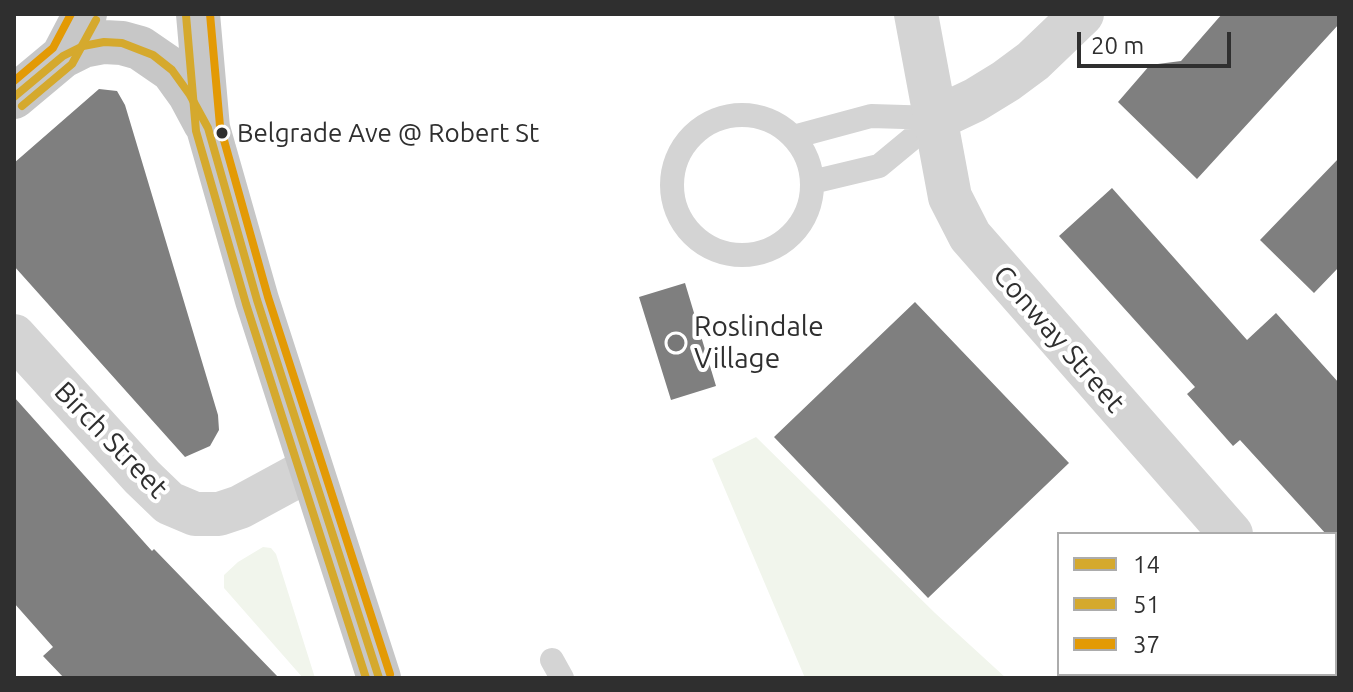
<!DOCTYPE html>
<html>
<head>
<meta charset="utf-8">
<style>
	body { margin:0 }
	#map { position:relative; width:1353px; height:692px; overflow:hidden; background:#fff; font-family:Ubuntu,sans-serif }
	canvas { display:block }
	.frame { position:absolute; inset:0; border:16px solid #2f2f2f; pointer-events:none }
	.legend { position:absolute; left:1057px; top:532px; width:280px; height:144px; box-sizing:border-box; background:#fff; border:2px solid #acacac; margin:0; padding:10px 14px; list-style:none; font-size:24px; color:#2f2f2f }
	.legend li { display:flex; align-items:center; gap:16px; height:40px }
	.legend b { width:40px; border:2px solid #acacac }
	.scale { position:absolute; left:1077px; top:32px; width:154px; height:36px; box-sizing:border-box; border:4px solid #2f2f2f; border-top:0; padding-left:10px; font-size:24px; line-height:28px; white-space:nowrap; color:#2f2f2f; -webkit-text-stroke:6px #fff; paint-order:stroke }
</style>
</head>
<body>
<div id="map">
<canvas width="1353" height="692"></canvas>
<div class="frame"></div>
<ul class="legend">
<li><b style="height:10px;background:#d5a92d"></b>14</li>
<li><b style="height:10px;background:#d5a92d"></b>51</li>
<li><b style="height:10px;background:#e39a05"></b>37</li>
</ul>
<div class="scale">20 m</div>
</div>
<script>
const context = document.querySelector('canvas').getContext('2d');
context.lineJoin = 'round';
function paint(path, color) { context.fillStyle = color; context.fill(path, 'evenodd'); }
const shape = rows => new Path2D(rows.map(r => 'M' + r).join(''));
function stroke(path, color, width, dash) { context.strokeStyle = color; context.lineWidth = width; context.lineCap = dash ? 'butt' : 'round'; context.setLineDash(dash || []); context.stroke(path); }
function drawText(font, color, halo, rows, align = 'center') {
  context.font = font + ' Ubuntu,sans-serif'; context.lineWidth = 8; context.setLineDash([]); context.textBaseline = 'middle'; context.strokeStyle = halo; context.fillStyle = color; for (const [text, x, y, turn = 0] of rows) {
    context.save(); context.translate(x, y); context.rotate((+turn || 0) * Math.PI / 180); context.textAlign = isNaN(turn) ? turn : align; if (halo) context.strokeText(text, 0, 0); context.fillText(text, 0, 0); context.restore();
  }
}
const green = shape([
	[756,437,935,613,1006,678,805,678,712,459],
	[263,547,271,548,276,554,315,678,303,678,224,588,224,575,238,562]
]);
const building = shape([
	[1222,14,1339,14,1339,24,1197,179,1118,102,1150,65,1181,61],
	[99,89,117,91,125,105,218,415,219,430,210,446,185,457,14,266,14,163],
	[1339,158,1339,267,1314,293,1260,240],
	[1112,188,1247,340,1276,313,1339,383,1339,548,1335,543,1335,534,1326,534,1240,440,1233,446,1187,394,1195,387,1059,236],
	[685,283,716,386,671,400,639,297],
	[915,302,1069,463,928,598,774,437],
	[14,397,152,551,154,549,279,678,64,678,43,656,53,647,14,603]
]);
const lane = shape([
	'672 185a70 70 0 1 1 140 0a70 70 0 1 1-140 0Z',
	[793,137,871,116,937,118],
	[812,182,879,166,937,118],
	[552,660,562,678]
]);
const street = shape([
	[916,14,950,197,970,236,1231,534],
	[937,118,975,100,1006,81,1033,61,1082,14],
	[14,336,142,477,169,503,195,514,219,514,240,507,310,469],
	[1335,648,1339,653]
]);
const primary = shape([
	[198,14,208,128,257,300,379,678],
	[63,56,83,46,104,42,122,43,140,48,172,70,190,95,205,123],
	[14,97,63,56,85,14]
]);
const bus1 = shape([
	[14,97,63,56,83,46,104,42,122,43,153,55,172,70,190,95,208,128,257,300,379,678]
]);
const bus2 = shape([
	[186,15,196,131,246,304,366,678],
	[22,106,72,64,96,20]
]);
const bus3 = shape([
	[210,14,220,126,268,297,390,674],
	[14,81,53,48,71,14]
]);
const markers = [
	[222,133,7,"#2f2f2f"],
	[676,343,10,"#787878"]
];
const busNames = [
	["Belgrade Ave @ Robert St",237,133]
];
const poiNames = [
	["Roslindale",694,327],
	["Village",694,359]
];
const streetNames = [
	["Conway Street",1059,339,49],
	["Birch Street",111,440,46]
];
paint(green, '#f1f5ec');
paint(building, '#7f7f7f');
stroke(lane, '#d4d4d4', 24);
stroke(street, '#d4d4d4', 44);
stroke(primary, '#c7c7c7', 44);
stroke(bus1, '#d5a92d', 8);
stroke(bus2, '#d5a92d', 8);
stroke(bus3, '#e39a05', 8);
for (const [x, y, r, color] of markers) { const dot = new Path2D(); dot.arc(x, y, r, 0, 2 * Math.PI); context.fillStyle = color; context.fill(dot); stroke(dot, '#fff', 3); }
drawText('26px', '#2f2f2f', '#fff', busNames, 'left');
drawText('28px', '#2f2f2f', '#fff', poiNames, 'left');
drawText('28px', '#2f2f2f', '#fff', streetNames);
</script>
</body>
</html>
